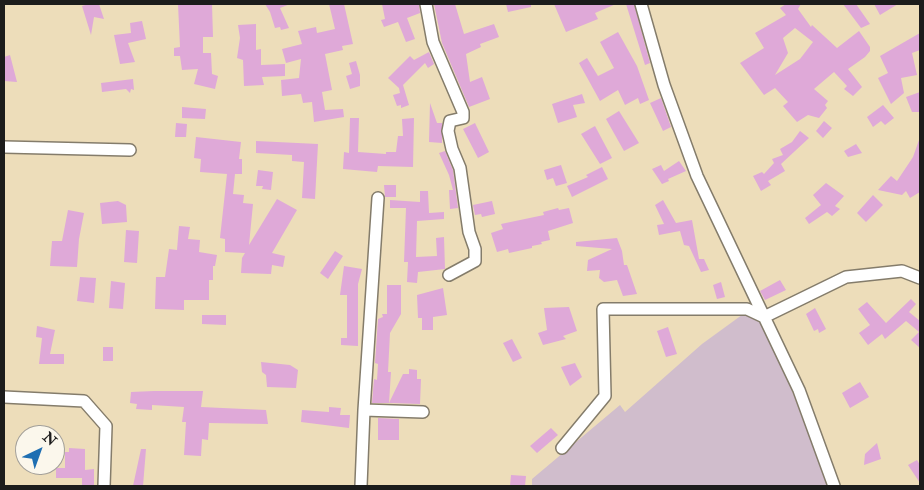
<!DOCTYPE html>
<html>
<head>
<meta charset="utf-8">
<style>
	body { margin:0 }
	#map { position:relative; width:924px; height:490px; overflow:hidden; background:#edddba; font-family:"IM FELL Double Pica",serif }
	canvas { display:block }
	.frame { position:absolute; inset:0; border:5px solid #1c1c1c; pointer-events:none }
	.north { position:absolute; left:15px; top:425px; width:50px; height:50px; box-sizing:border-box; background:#fbf7ec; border:1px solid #a29f99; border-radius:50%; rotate:42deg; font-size:14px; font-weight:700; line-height:20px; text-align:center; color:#1c1c1c }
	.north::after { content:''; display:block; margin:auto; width:18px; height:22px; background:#1f6fb2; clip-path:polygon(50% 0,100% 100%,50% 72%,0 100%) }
</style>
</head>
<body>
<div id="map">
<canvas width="924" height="490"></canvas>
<div class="frame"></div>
<div class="north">N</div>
</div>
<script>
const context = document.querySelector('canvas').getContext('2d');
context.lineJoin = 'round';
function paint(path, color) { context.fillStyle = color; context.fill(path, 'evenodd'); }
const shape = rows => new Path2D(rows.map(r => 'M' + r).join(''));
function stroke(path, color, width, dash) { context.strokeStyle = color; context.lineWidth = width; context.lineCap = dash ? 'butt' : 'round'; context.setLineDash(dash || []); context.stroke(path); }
const industrial = shape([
	[746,312,758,317,779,356,828,486,532,486,532,479,620,405,625,412,702,344]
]);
const building = shape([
	[89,4,99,4,104,19,94,17,91,35,82,6],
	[178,4,212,4,213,37,203,37,203,53,211,53,212,74,218,76,215,89,194,84,198,69,182,70,180,56,174,56,174,48,180,47],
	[265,4,290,4,280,8,289,28,281,30,280,27,275,28,270,12],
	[329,4,344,4,353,44,342,46,343,50,325,54,332,90,322,92,325,110,343,109,344,117,314,122,312,102,303,103,301,94,282,96,281,80,299,78,301,59,286,63,282,49,302,44,298,31,316,27,317,33,335,29],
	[382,4,419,4,420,13,407,18,415,39,406,42,398,22,384,27,381,20,385,19],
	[434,4,455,4,464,34,494,24,499,37,480,44,481,47,466,54,470,82,482,77,490,99,469,107,442,43],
	[506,4,531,4,531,7,508,12],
	[554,4,616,4,595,13,598,19,566,32],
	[626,4,634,4,650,63,645,65],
	[786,4,801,4,798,9,811,27,812,25,837,48,859,31,870,47,870,51,865,57,848,69,862,87,853,96,844,89,847,86,834,72,814,89,828,101,825,105,827,108,819,118,808,115,797,122,783,106,788,102,775,88,764,95,740,63,764,48,755,33,786,15,780,8],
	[795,28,813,42,800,59,775,75,788,53,783,38],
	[843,4,856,4,870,24,861,28],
	[874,4,898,4,880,15],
	[142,21,146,39,128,43,135,62,120,64,114,35,131,33,130,23],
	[256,24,256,50,261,49,261,65,285,64,285,76,262,77,264,85,244,86,243,60,237,58,240,38,238,25],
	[618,32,637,66,649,100,640,104,638,98,625,105,618,90,600,101,579,63,587,58,598,76,614,68,600,42],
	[920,33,920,50,912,53,917,75,901,78,904,93,891,104,878,78,888,73,880,56],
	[429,52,434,64,428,68,425,63,403,85,409,105,401,108,401,105,397,106,393,95,400,93,399,88,388,78,410,56,414,60],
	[10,55,17,82,4,81,4,57],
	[356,61,360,75,360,86,350,89,346,76,352,74,349,63],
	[133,79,134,90,131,89,130,93,126,89,102,92,101,83],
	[920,92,920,112,912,112,906,97],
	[582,94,585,103,573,105,577,117,558,123,552,104],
	[661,98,671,127,663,131,650,103],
	[430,103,437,123,442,123,442,143,429,142],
	[883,105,894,118,885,125,881,121,873,127,867,117],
	[182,107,206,109,205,119,182,118],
	[619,111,639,143,624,151,606,119],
	[350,118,359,118,358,152,386,154,386,152,396,152,398,136,403,136,402,119,414,118,413,167,378,166,377,172,343,169,344,152,349,153],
	[824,121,832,128,823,138,816,131],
	[176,123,187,124,186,137,175,137],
	[475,123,489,152,478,158,463,129],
	[595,126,612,158,600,164,581,134],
	[800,131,809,138,781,164,785,171,768,181,771,185,761,191,753,176,762,172,764,174,774,163,772,159,783,155,780,149,792,142],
	[196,137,241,142,239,159,242,159,242,174,235,174,233,194,244,195,243,203,253,204,249,245,277,199,297,210,272,253,285,256,283,267,272,265,271,274,241,273,242,258,245,253,225,252,225,239,220,238,227,174,200,172,201,159,194,158],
	[919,140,920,192,910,198,906,191,902,195,878,190,891,176,897,181,913,157],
	[256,141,318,144,315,199,302,198,304,162,292,161,292,155,256,153],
	[856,144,862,153,848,157,844,151],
	[445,151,453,170,458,208,450,209,449,190,453,190,449,175,439,153],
	[679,161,686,171,668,179,669,181,662,184,652,169,661,165,664,171],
	[561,165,567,183,556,186,553,178,547,180,544,170],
	[602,167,608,179,572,197,567,186,588,177,586,175],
	[258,170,273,172,271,190,262,189,263,186,256,186],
	[826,183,844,196,835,206,840,209,832,216,827,212,809,224,805,218,821,205,813,195],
	[384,185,396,185,396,197,385,197],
	[420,191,428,191,429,213,444,212,444,219,417,221,416,257,437,256,436,238,444,237,445,269,418,272,417,283,407,282,408,262,404,262,406,208,390,208,390,200,420,202],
	[873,195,883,205,866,222,857,213],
	[663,200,676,223,692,220,699,259,704,259,709,270,701,272,689,246,684,245,680,231,659,235,657,225,664,224,655,205],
	[118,201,126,205,127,222,102,224,100,203],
	[492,201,495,214,482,217,481,214,475,215,473,205],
	[558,208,559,210,569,208,573,223,548,231,550,240,541,242,542,244,532,246,532,248,509,253,508,249,497,252,491,233,503,229,501,224,544,215,543,212],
	[68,210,84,213,79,239,77,267,50,266,52,241,62,241],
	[179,226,190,227,188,239,200,240,199,252,217,255,215,266,213,266,213,280,209,280,209,300,184,300,184,310,155,309,156,277,165,277,169,249,177,250],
	[126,230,139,231,137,263,124,262],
	[617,238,622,251,624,265,627,265,637,294,623,296,617,280,604,282,599,278,600,270,587,271,588,260,612,249,576,246,576,242],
	[335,251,343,256,328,279,320,273],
	[344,266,362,269,358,284,358,346,341,345,341,338,347,338,347,295,340,295],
	[80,277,96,278,94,303,77,301],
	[780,280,786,290,765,300,760,291],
	[111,281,125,283,123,309,109,308],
	[721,282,725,297,717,299,713,285],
	[387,285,401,285,401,314,390,333,388,372,391,372,389,403,372,403,374,379,377,380,378,364,375,363,378,319,383,317,382,314,387,314],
	[443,288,447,315,433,317,433,330,422,330,422,318,418,318,417,295],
	[911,299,916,304,909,312,920,321,920,348,911,340,919,332,906,321,885,339,882,334,868,345,859,333,870,325,858,309,867,302,886,323],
	[569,307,577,331,563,336,566,339,543,345,538,333,547,330,544,308],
	[815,308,826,329,819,333,818,329,814,331,806,314],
	[202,315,226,315,226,325,202,324],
	[37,326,55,330,50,354,64,354,64,364,39,364,42,338,36,337],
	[668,327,677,354,666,357,657,331],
	[512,339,522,358,513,362,503,343],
	[103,347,113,347,113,361,103,361],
	[261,362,290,365,298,370,296,388,267,387,266,375,262,372],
	[575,363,582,377,570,386,561,367],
	[409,369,417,370,417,379,421,379,420,404,389,403,403,374,409,374],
	[860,382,869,397,850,408,842,393],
	[154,391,203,391,201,407,266,410,268,424,209,423,208,440,202,439,201,456,184,455,186,422,182,422,184,407,152,405,152,410,136,409,137,404,130,403,131,392],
	[329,407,341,408,340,415,350,415,349,428,301,422,302,410,329,412],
	[378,418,399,419,399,440,378,440],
	[551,428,558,435,537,453,530,446],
	[877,443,881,459,864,465,865,454],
	[69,448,85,449,85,470,94,469,94,486,82,486,82,478,56,478,56,468,65,468,65,452,69,452],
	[141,449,146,449,143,486,133,486],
	[917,460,920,465,920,483,908,465],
	[511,475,526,476,525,486,510,486]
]);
const minor = shape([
	[426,4,433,42,463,112,463,118,450,121,448,131,452,149,460,168,469,232,475,249,475,261,449,275],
	[641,4,664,85,697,176,799,390,834,486],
	[4,147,130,150],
	[4,397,84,401,106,426,104,486],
	[364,410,423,412],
	[562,448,605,396,603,309,747,309,764,317,846,277,902,271,920,278],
	[361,486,364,410,378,198]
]);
paint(industrial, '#d0bdcc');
paint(building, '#dfa9d8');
stroke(minor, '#847c6b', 14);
stroke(minor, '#fff', 11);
</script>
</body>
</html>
